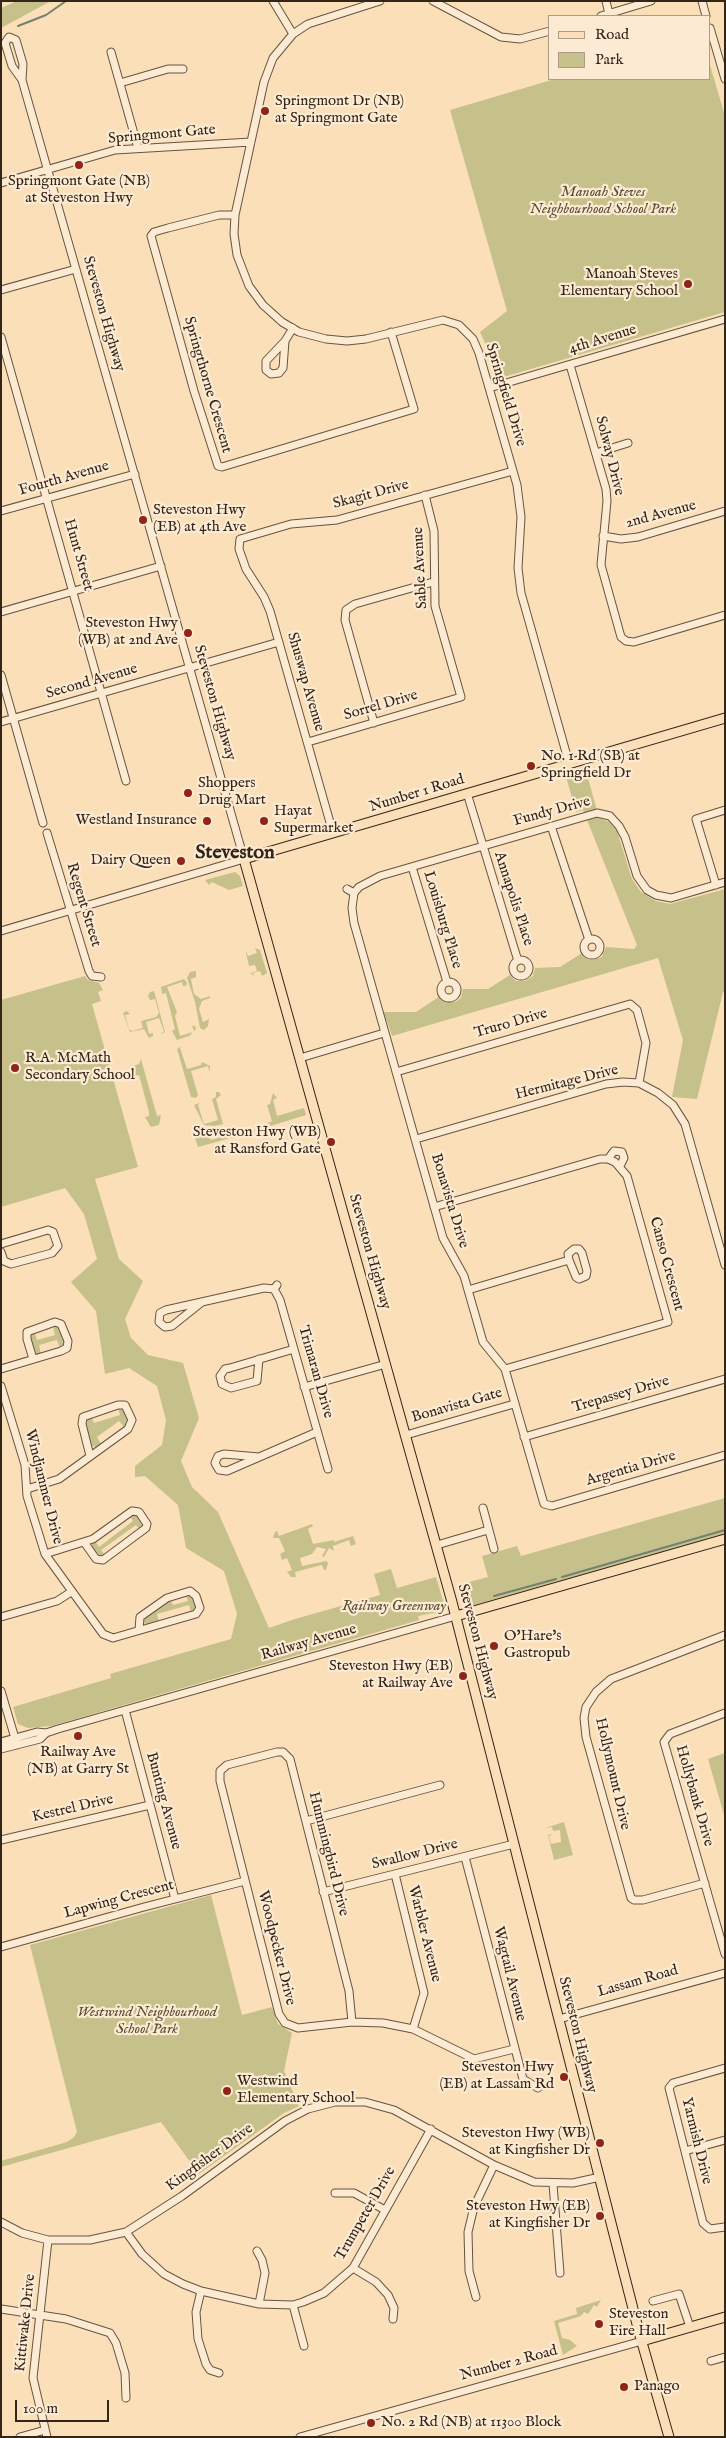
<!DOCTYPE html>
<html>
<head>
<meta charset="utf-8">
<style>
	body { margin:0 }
	#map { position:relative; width:726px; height:2438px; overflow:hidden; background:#fbdfb9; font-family:"IM FELL English",serif }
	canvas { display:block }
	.frame { position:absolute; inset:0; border:2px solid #342519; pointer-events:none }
	.legend { position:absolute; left:548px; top:15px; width:162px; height:65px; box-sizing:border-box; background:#fcead2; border:1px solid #ac9b88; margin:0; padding:6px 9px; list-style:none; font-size:15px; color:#342519 }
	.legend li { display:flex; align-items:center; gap:10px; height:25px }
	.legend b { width:25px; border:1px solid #ac9b88 }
	.scale { position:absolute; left:15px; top:2400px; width:94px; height:22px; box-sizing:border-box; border:2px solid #342519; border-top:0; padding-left:6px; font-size:15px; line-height:18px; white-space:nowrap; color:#342519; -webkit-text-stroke:4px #fcead2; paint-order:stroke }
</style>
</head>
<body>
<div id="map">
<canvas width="726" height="2438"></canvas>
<div class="frame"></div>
<ul class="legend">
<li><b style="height:6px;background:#fbdfb9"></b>Road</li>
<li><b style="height:14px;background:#c6c08a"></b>Park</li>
</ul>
<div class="scale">100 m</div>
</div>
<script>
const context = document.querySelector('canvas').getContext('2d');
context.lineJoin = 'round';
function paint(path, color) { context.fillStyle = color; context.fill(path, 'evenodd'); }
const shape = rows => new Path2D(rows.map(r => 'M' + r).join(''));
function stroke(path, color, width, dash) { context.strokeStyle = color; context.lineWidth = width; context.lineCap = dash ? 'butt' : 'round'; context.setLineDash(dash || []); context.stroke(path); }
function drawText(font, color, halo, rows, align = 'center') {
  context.font = font + ' "IM FELL English",serif'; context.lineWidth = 4.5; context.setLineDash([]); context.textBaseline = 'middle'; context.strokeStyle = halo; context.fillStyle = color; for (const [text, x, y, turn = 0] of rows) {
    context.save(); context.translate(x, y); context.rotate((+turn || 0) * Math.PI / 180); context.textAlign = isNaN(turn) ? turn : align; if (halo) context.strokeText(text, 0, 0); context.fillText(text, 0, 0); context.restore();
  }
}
const green = shape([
	[17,1,51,1,1,28,1,8],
	[710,65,725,116,725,312,497,379,486,345,480,332,507,311,450,110,555,79,710,79],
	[585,767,599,818,609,822,617,831,632,879,641,892,656,901,670,904,725,889,725,992,723,992,697,1099,672,1097,683,1040,658,958,392,1036,387,1021,386,1021,383,1012,416,1012,440,996,445,1002,455,1002,461,998,463,989,488,989,510,975,516,981,525,981,533,976,535,968,560,967,582,953,587,959,592,960,602,957,606,947,634,949,637,945,583,810,576,812,565,773],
	[235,872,240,876,243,886,229,890,212,882,209,885,205,880],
	[255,948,260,950,267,973,262,976,260,971,253,973,254,977,251,973,257,971,255,965,249,966,246,953,246,951,248,956,257,953],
	[196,971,196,977,191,979,194,994,201,999,210,996,210,998,202,1001,199,1009,203,1022,209,1019,208,1026,204,1030,200,1028,195,1002,187,978,190,972],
	[85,976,88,980,99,983,103,990,98,992,101,1001,92,1004,138,1167,95,1179,119,1259,143,1281,125,1319,131,1338,148,1355,183,1363,199,1418,181,1461,192,1487,218,1512,269,1628,295,1619,380,1595,374,1574,391,1569,397,1588,436,1577,444,1604,439,1612,418,1616,419,1620,51,1726,28,1728,18,1724,13,1707,111,1678,110,1674,231,1639,237,1614,224,1571,186,1548,178,1505,145,1476,135,1477,135,1466,162,1445,166,1420,157,1386,129,1368,105,1374,96,1311,71,1282,97,1259,84,1214,65,1188,1,1207,1,1000],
	[184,979,187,983,186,986,183,986,182,982,167,987,177,1012,175,1016,180,1036,193,1032,194,1030,192,1026,195,1026,196,1029,189,1036,177,1040,172,1031,175,1029,166,993,162,994,161,987],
	[154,991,165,1032,161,1034,164,1031,159,1018,146,1022,149,1034,153,1033,153,1036,149,1038,144,1029,130,1032,123,1013,127,1011,130,1014,125,1015,129,1029,132,1031,143,1028,141,1021,156,1017,159,1013,155,999,150,1000,148,996,150,992],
	[182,1046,180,1048,187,1069,201,1065,202,1062,210,1066,210,1070,207,1071,209,1070,208,1066,191,1071,198,1095,196,1098,191,1097,177,1049],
	[141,1059,157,1116,161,1115,159,1125,151,1127,145,1117,149,1116,149,1112,139,1075,134,1076,132,1071,133,1066,139,1064],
	[216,1092,219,1092,221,1095,216,1099,223,1124,214,1126,204,1125,194,1105,200,1103,198,1105,204,1124,218,1120,212,1099,216,1097],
	[273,1093,277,1098,273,1100,277,1116,304,1108,306,1115,267,1127,266,1124,272,1121,267,1105,270,1104],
	[233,1128,243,1129,244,1133,259,1130,198,1147,193,1133,197,1131,208,1132,211,1140,234,1133],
	[53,1326,60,1327,64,1346,60,1348,57,1340,39,1345,41,1354,36,1354,30,1338,31,1333,34,1331,37,1340,55,1335],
	[122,1407,125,1409,128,1420,127,1425,124,1427,119,1421,97,1437,101,1444,96,1447,92,1446,85,1424,86,1419,91,1416,94,1423,120,1415,118,1408],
	[725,1498,725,1534,470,1606,463,1601,461,1596,458,1585,488,1577,482,1556,517,1546,521,1556],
	[133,1513,136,1514,143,1527,140,1530,136,1525,101,1550,105,1555,98,1557,92,1547,92,1544,95,1541,99,1547,133,1521,130,1516],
	[312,1524,313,1526,308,1529,313,1544,334,1540,334,1542,353,1536,356,1544,351,1546,349,1540,333,1546,334,1551,329,1548,324,1557,322,1556,326,1549,317,1547,312,1554,300,1558,302,1566,326,1561,328,1563,326,1570,324,1570,322,1565,295,1572,296,1577,291,1577,287,1572,292,1570,287,1558,282,1560,280,1554,285,1551,279,1538,273,1538,275,1532,277,1531,279,1536],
	[190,1594,193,1596,196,1608,195,1611,191,1612,189,1605,157,1614,159,1622,148,1625,144,1623,144,1618,171,1600,173,1605,188,1601,186,1595],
	[725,1753,725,1818,708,1759],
	[564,1822,573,1855,554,1860,548,1835,553,1834,549,1836,551,1844,561,1842,560,1830,553,1831,552,1827,545,1828],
	[211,1895,242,2015,272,2007,278,2024,292,2033,284,2071,299,2106,284,2113,199,2174,161,2122,1,2167,1,2161,67,2142,74,2137,77,2132,30,1945],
	[601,2300,597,2307,594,2305,588,2314,584,2312,581,2316,558,2323,562,2338,570,2340,577,2346,563,2355,554,2321,577,2314,576,2308]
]);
const stream = shape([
	[18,26,46,15,66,1],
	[562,1577,725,1530],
	[494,1596,556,1579]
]);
const minor = shape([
	[273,1,293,34],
	[380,1,308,24,293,34,273,58,264,82,235,215,234,234,237,255,249,286,263,305,282,322,299,332,326,339,347,341,366,339,443,320,459,325,473,339,479,353,517,485,521,517,518,568,521,593,569,763],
	[433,1,501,37,520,39,550,31],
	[606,1,609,14],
	[702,1,706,16],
	[601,16,651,1],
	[710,28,725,79],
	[111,52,138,148],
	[120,83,168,69,183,69],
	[1,183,115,150,251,142],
	[235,215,219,215,168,228,154,232,151,236,194,391,218,466,222,467,414,409,391,332],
	[1,290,76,269],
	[1,337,126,781],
	[285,341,283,368,279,373,271,374,266,370,266,361,285,341,293,328],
	[570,365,606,489,607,501,601,565,621,637,626,641,634,642,725,615],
	[489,388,725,319],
	[596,453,628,443],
	[1,511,135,474],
	[603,536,621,539,638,537,725,511],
	[1,612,161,566],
	[1,675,43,823],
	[1,722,279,642],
	[374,723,345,620,346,610,355,604,433,582],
	[308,742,461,697,435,606,434,531,425,495],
	[467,793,518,961],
	[551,826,589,940],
	[47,833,89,971,92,976,101,977],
	[333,833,270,611,264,597,246,569,239,549,240,539,291,524,337,520,513,471],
	[412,867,447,982],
	[716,885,696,819,725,810],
	[347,889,354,893,359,887,380,876,597,813,610,816,619,826,625,837,637,876,647,890,656,895,671,898,725,882],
	[354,893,352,908,354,923,443,1238,464,1276,483,1342,505,1369,544,1504,552,1506,725,1455],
	[1,931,244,859,22,80,12,66,5,43,9,37,16,40,23,64,22,80],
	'584 947a8 8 0 1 1 16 0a8 8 0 1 1-16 0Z',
	'513 968a8 8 0 1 1 16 0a8 8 0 1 1-16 0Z',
	'441 990a8 8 0 1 1 16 0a8 8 0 1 1-16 0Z',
	[300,1058,384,1033],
	[396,1072,630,1004,637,1010,646,1043,639,1083],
	[416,1139,606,1084,623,1082,639,1083,658,1093,673,1105,685,1124,725,1265],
	[608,1159,614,1151,622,1152,624,1158,620,1166],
	[434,1207,600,1159,608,1159,615,1162,627,1176,668,1322,505,1369],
	[1,1244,48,1230,53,1232,58,1246,52,1253,11,1264,4,1261,1,1252],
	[277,1285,274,1289,280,1300,328,1469],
	[468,1290,569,1260,568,1254,574,1249,579,1249,582,1253,587,1271,586,1276,579,1279,576,1277,569,1260],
	[202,1302,172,1326,165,1327,159,1322,160,1313,166,1310,264,1288,274,1289],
	[259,1359,257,1381,231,1388,222,1384,220,1376,225,1369,230,1368,294,1349],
	[1,1369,61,1351,67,1348,68,1341,61,1324,55,1322,27,1332,27,1339,33,1359],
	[1,1386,25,1465,27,1496,45,1554,103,1634,113,1638,196,1614,200,1608,196,1596,190,1591,167,1598,140,1617,139,1630],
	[304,1387,386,1364],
	[406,1435,514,1404],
	[524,1437,725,1379],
	[259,1457,224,1454,218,1456,215,1463,219,1470,227,1471,317,1432],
	[27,1489,59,1479,128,1429,132,1420,125,1405,118,1405,83,1417,82,1424,90,1456],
	[483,1508,494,1549],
	[437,1545,488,1530],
	[45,1554,93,1539,132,1511,139,1512,147,1524,146,1528,103,1560,96,1559,84,1542],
	[1,1617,57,1601,71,1592],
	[1,1691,17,1745],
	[125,1710,175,1899],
	[725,1713,670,1734,664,1742,725,1954],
	[1,1742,37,1732,46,1733,58,1729,456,1616],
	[1,1749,40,1739,46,1733],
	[306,1821,440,1785],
	[1,1840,150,1805],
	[465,1857,523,2079,538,2088],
	[395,1874,424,1993,413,2029],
	[705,1883,643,1900,634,1900,631,1898,586,1737,584,1718,586,1707,596,1692,611,1679,725,1635],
	[323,1892,514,1844],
	[1,1947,144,1907,245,1881],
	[559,2019,725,1973],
	[352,2022,349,1991,290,1759,283,1752,277,1752,227,1765,220,1771,220,1781,279,2014,285,2023,298,2028,352,2022,383,2023,413,2029,474,2059,514,2049],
	[725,2068,673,2083,669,2088,703,2223,710,2229,725,2227],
	[685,2151,725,2140],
	[553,2184,560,2273],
	[335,2193,354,2193,385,2210],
	[1,2222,22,2233,48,2240,90,2240,126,2232,182,2196,285,2121,308,2109,335,2102,365,2102,394,2110,494,2165,534,2182,573,2183,600,2177],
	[126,2232,142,2254,164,2274,183,2284,201,2291,259,2304,293,2305,303,2302,324,2293,353,2268,431,2129],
	[257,2251,262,2260,265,2273,259,2304],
	[353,2268,376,2282,388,2295,394,2308,393,2319],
	[201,2291,196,2312,198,2339,206,2364,210,2370,219,2373],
	[476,2297,469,2271,468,2232,474,2207,494,2165],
	[653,2301,679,2294,690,2327],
	[293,2305,304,2346],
	[1,2309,66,2319,110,2333,116,2343,125,2373,126,2398],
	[711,2361,725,2357],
	[20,2437,45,2430],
	[47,2437,33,2378,48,2240],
	[300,2437,642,2341]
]);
const major = shape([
	[456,1616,725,1539],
	[642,2341,725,2317],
	[669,2437,639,2332,452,1602,244,859,725,718]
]);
const markers = [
	[265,111,5,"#8f2418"],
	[79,165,5,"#8f2418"],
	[688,284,5,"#8f2418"],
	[143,520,5,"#8f2418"],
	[188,633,5,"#8f2418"],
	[531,766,5,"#8f2418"],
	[188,793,5,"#8f2418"],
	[207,821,5,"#8f2418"],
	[264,821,5,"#8f2418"],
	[181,861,5,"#8f2418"],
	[15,1068,5,"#8f2418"],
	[331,1142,5,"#8f2418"],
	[494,1646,5,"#8f2418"],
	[463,1676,5,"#8f2418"],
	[78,1736,5,"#8f2418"],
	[564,2077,5,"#8f2418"],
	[227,2091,5,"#8f2418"],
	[600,2143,5,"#8f2418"],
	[600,2216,5,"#8f2418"],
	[599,2324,5,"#8f2418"],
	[624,2387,5,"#8f2418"],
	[371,2423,5,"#8f2418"]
];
const poiNames = [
	["Springmont Dr (NB)",275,102],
	["at Springmont Gate",275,119],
	["Springmont Gate (NB)",79,182,"center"],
	["at Steveston Hwy",79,199,"center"],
	["Manoah Steves",678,275,"right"],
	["Elementary School",678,292,"right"],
	["Steveston Hwy",153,511],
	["(EB) at 4th Ave",153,528],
	["Steveston Hwy",178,624,"right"],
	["(WB) at 2nd Ave",178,641,"right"],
	["No. 1 Rd (SB) at",541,757],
	["Springfield Dr",541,774],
	["Shoppers",198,784],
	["Drug Mart",198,801],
	["Hayat",274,812],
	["Supermarket",274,829],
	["Westland Insurance",197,821,"right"],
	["Dairy Queen",171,861,"right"],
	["R.A. McMath",25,1059],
	["Secondary School",25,1076],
	["Steveston Hwy (WB)",321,1133,"right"],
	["at Ransford Gate",321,1150,"right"],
	["O'Hare's",504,1637],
	["Gastropub",504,1654],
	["Steveston Hwy (EB)",453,1667,"right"],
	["at Railway Ave",453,1684,"right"],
	["Railway Ave",78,1753,"center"],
	["(NB) at Garry St",78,1770,"center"],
	["Steveston Hwy",554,2068,"right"],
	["(EB) at Lassam Rd",554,2085,"right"],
	["Westwind",237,2082],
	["Elementary School",237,2099],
	["Steveston Hwy (WB)",590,2134,"right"],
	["at Kingfisher Dr",590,2151,"right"],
	["Steveston Hwy (EB)",590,2207,"right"],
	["at Kingfisher Dr",590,2224,"right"],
	["Steveston",609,2315],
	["Fire Hall",609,2332],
	["Panago",634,2387],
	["No. 2 Rd (NB) at 11300 Block",381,2423]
];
const streetNames = [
	["Springmont Gate",162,135,-5],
	["Steveston Highway",103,314,74],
	["4th Avenue",603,340,-17],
	["Springthorne Crescent",207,385,74],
	["Springfield Drive",505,395,73],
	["Solway Drive",609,456,76],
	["Fourth Avenue",64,479,-16],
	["Skagit Drive",371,495,-15],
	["2nd Avenue",661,515,-15],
	["Hunt Street",78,555,74],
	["Sable Avenue",421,568,-93],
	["Second Avenue",92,682,-16],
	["Shuswap Avenue",305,682,74],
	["Steveston Highway",214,703,74],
	["Sorrel Drive",381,706,-16],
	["Number 1 Road",417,794,-17],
	["Fundy Drive",552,812,-15],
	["Annapolis Place",513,899,72],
	["Regent Street",83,905,73],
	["Louisburg Place",442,920,73],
	["Truro Drive",511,1024,-16],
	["Hermitage Drive",567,1083,-14],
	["Bonavista Drive",449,1201,73],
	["Steveston Highway",369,1252,74],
	["Canso Crescent",666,1264,75],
	["Trimaran Drive",315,1372,74],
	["Trepassey Drive",621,1395,-16],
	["Bonavista Gate",457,1406,-16],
	["Argentia Drive",631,1469,-16],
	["Windjammer Drive",43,1487,76],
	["Steveston Highway",477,1642,75],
	["Railway Avenue",309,1643,-16],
	["Hollymount Drive",612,1774,77],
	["Hollybank Drive",694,1796,74],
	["Bunting Avenue",163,1801,75],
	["Kestrel Drive",73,1809,-13],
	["Hummingbird Drive",328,1854,76],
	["Swallow Drive",415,1855,-14],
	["Lapwing Crescent",119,1900,-15],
	["Warbler Avenue",424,1934,76],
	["Woodpecker Drive",276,1948,76],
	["Wagtail Avenue",509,1974,76],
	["Lassam Road",638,1982,-16],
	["Steveston Highway",577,2035,76],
	["Yarmish Drive",696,2141,76],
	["Kingfisher Drive",210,2158,-36],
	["Trumpeter Drive",366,2214,-60],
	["Kittiwake Drive",26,2323,-84],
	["Number 2 Road",509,2364,-15]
];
const parkNames = [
	["Manoah Steves",603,193],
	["Neighbourhood School Park",603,210],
	["Railway Greenway",394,1607],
	["Westwind Neighbourhood",147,2013],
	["School Park",147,2030]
];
const districtNames = [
	["Steveston",235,854]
];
paint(green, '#c6c08a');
stroke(stream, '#748074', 2);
stroke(minor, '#665441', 9);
stroke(major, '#342519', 11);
stroke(minor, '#fcead2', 7);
stroke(major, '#fbdfb9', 9);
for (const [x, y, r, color] of markers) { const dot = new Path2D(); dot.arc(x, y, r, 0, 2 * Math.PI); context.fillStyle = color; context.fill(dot); stroke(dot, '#fcead2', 2); }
drawText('15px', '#342519', '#fcead2', poiNames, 'left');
drawText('15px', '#342519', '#fcead2', streetNames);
drawText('italic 15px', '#584c35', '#fcead2', parkNames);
drawText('bold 20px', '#342519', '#fcead2', districtNames);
</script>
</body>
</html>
